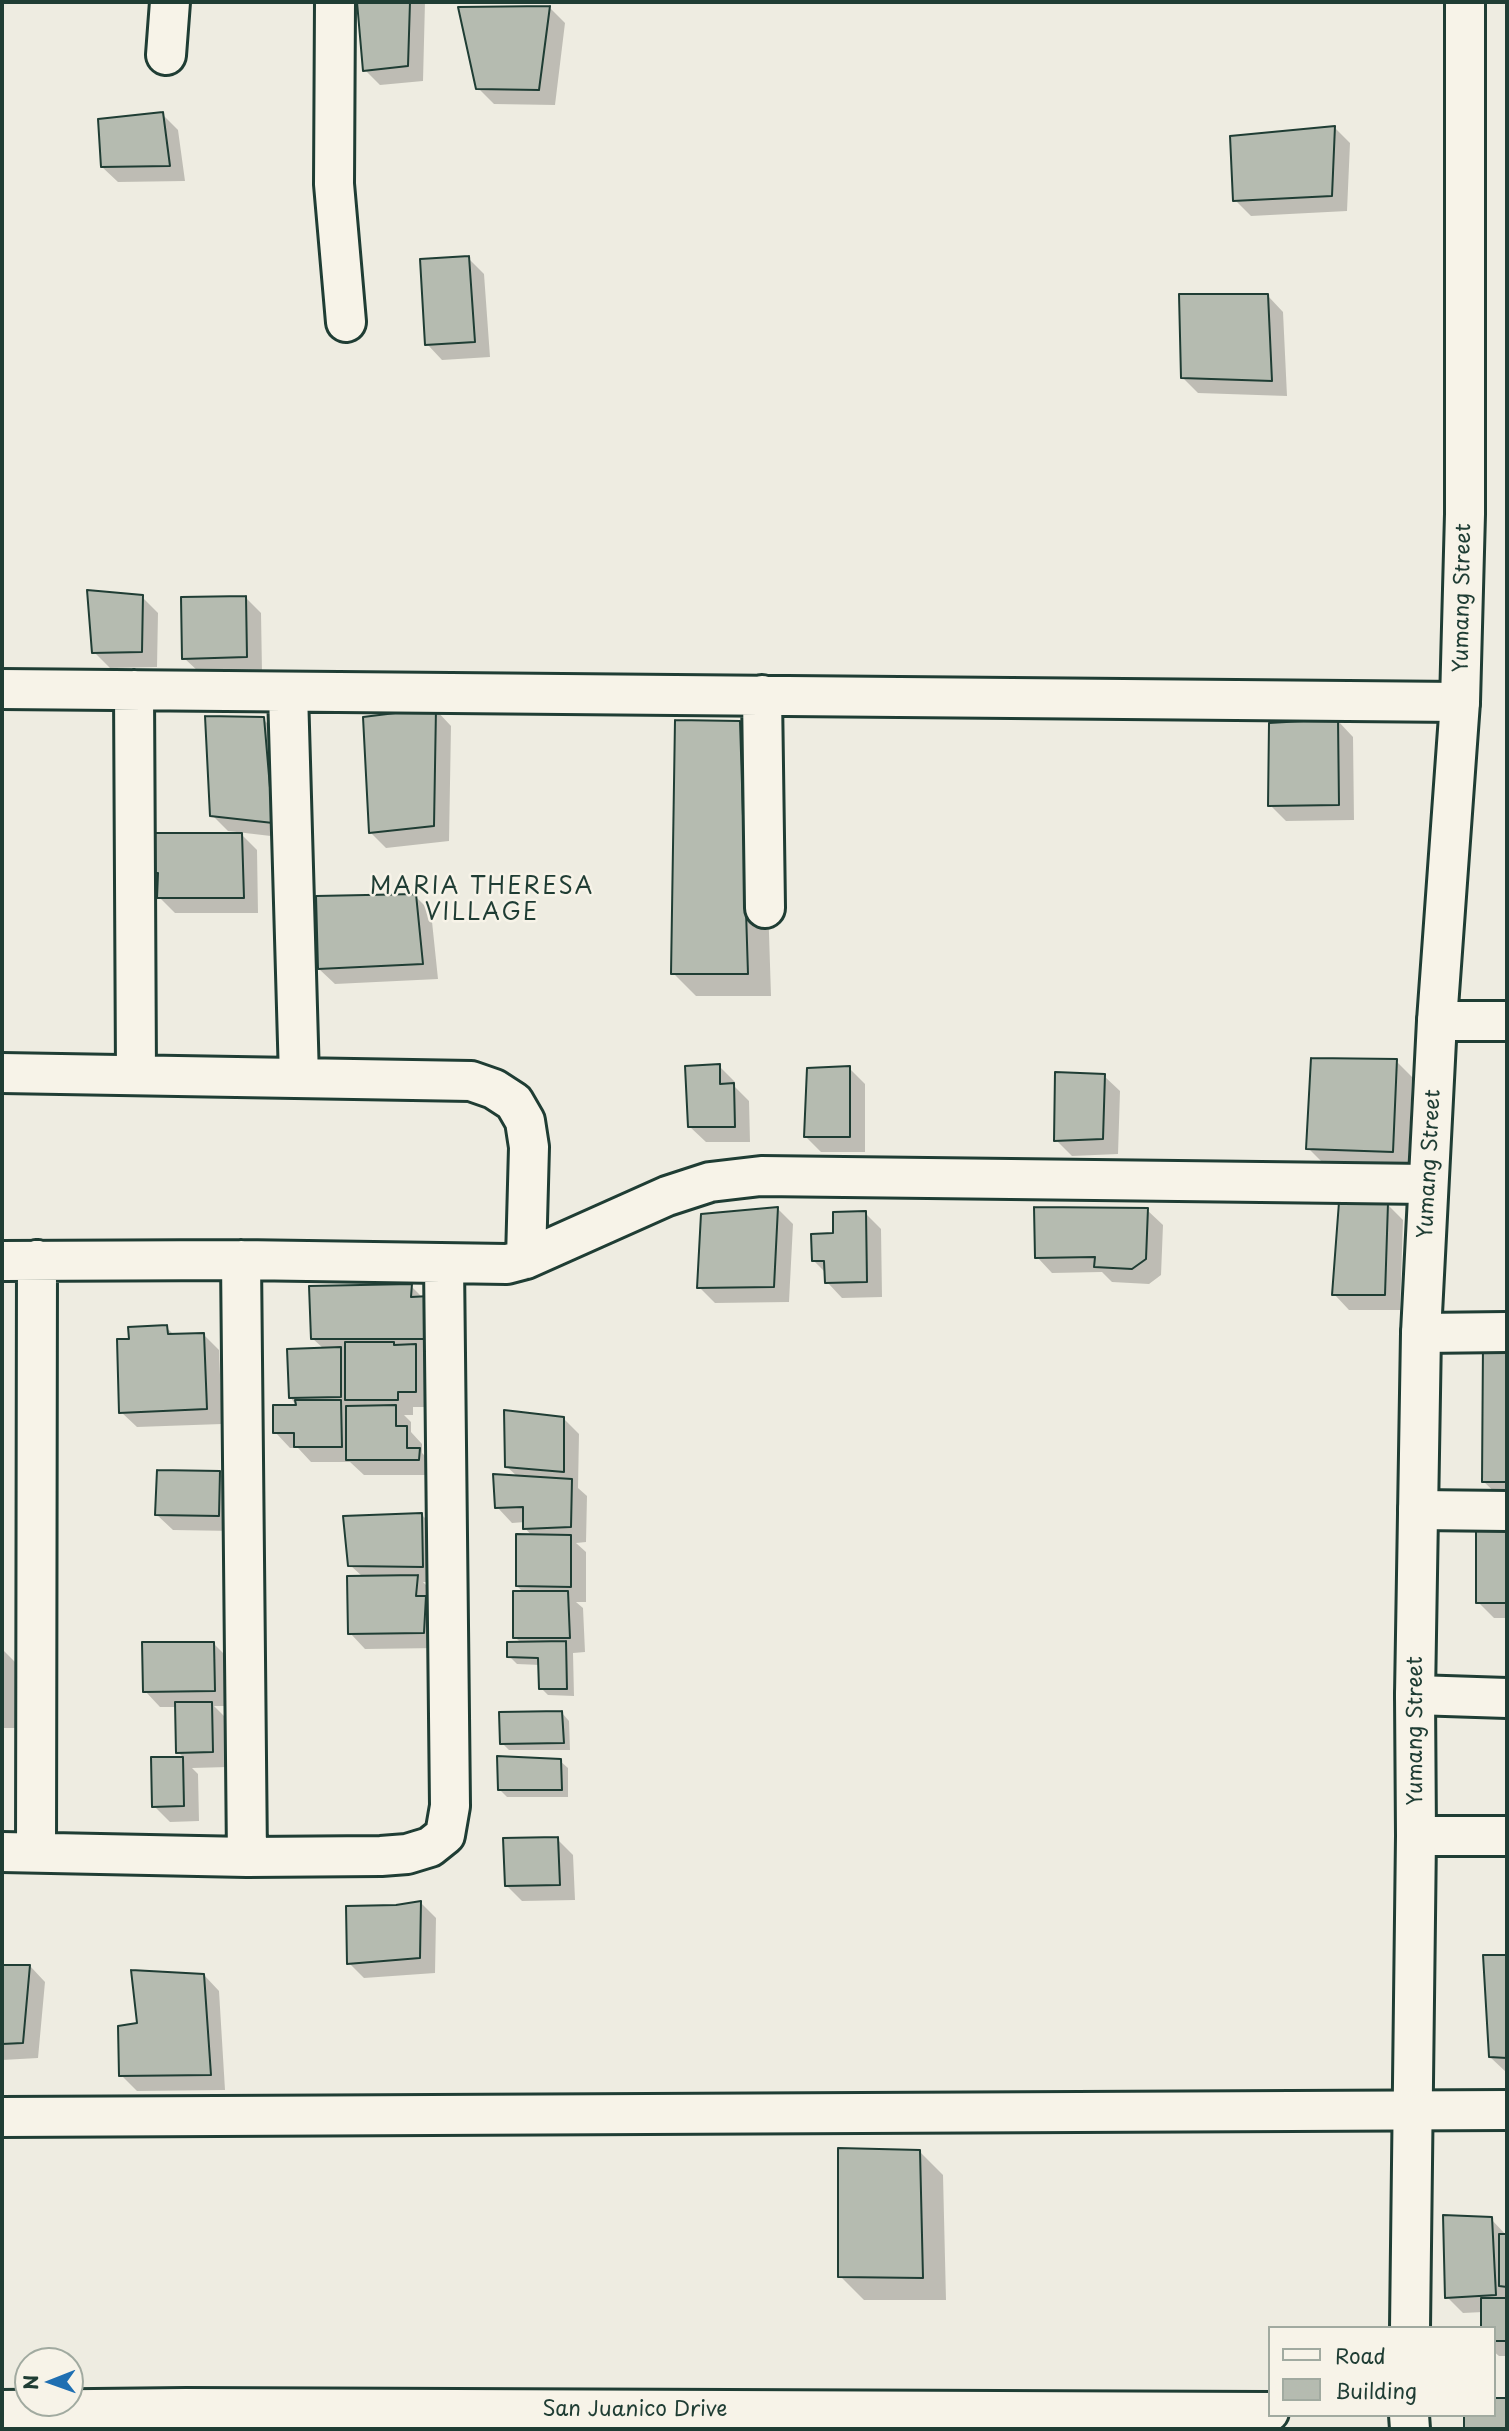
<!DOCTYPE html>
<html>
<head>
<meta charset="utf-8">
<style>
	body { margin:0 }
	#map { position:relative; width:1509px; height:2431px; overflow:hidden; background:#eeece1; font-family:"Playpen Sans",sans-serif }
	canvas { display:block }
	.frame { position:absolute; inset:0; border:4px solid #1f3d34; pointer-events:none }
	.legend { position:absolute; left:1268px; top:2326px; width:228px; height:91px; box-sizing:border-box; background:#f7f3e8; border:2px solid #a1aaa0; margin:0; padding:9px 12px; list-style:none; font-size:21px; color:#1f3d34 }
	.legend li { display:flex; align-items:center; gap:14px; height:35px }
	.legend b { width:35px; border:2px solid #a1aaa0 }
	.north { position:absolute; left:14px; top:2347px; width:70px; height:70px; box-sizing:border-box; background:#f7f3e8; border:2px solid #a1aaa0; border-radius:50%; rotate:269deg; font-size:19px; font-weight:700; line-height:28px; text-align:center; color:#1f3d34 }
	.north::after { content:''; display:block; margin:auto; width:24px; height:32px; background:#1f6fb2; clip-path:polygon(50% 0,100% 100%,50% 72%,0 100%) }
</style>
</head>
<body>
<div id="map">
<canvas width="1509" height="2431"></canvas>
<div class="frame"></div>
<ul class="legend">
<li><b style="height:9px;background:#f7f3e8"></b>Road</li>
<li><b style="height:19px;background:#b5bbb0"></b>Building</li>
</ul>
<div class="north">N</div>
</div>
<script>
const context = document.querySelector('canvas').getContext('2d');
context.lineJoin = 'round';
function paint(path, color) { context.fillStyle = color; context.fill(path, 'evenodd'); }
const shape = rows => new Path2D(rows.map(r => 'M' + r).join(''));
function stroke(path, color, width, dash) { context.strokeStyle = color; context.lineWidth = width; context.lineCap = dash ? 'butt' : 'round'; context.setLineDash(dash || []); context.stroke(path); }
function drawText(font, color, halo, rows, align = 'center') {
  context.font = font + ' "Playpen Sans",sans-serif'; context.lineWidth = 5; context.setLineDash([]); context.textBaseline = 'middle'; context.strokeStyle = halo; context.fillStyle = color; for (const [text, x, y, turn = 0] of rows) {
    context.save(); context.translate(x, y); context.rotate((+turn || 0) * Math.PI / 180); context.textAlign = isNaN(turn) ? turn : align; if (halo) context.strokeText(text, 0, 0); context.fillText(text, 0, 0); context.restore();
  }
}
const shadow = shape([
	[359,2,425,2,423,81,380,85,365,70],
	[549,7,565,23,555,105,494,104,478,88],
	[162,114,178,130,185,181,118,182,102,167],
	[1335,128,1350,143,1347,211,1251,216,1235,200],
	[468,258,484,274,490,357,442,360,427,344],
	[1268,296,1283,312,1287,396,1198,393,1182,377],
	[142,597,158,613,157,667,110,668,94,652],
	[245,597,261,613,262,672,200,673,184,658],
	[436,710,451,726,449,841,386,848,370,832],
	[263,719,279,735,288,838,228,831,212,815],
	[1338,721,1353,737,1354,820,1286,821,1270,805],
	[739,723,763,746,771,996,696,996,673,973],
	[241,834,257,850,258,913,175,913,159,897,159,884,147,872],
	[415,896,431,912,438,979,335,984,319,969],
	[1396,1061,1412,1077,1408,1167,1324,1164,1308,1148],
	[719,1066,735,1082,735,1087,749,1101,750,1142,706,1142,690,1127],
	[849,1068,865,1084,865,1152,821,1152,806,1137],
	[1104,1076,1120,1091,1118,1154,1072,1156,1056,1140],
	[1388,1205,1403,1220,1400,1310,1349,1310,1334,1294],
	[778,1209,793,1224,789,1302,715,1303,699,1287],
	[1147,1210,1163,1225,1161,1275,1149,1284,1112,1282,1102,1272,1052,1273,1037,1257],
	[865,1213,881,1229,882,1297,842,1298,827,1282,826,1273,814,1261,835,1235],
	[411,1286,423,1298,445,1354,423,1354,431,1362,431,1407,413,1407,413,1415,404,1415,411,1422,411,1432,422,1444,422,1453,435,1466,434,1475,364,1475,350,1462,311,1462,298,1448,290,1448,275,1432,297,1407,291,1398,324,1349,312,1338],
	[166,1327,175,1336,204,1335,219,1350,222,1424,137,1427,121,1412,130,1340],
	[1507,1345,1507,1504,1483,1481],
	[563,1418,579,1434,578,1488,587,1496,586,1542,576,1543,586,1552,586,1602,576,1602,583,1608,585,1652,573,1653,574,1696,548,1695,541,1688,540,1665,517,1664,509,1656,521,1643,515,1637,524,1593,517,1586,532,1536,525,1528,525,1522,512,1523,497,1507,518,1477,506,1466],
	[219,1473,235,1488,234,1531,173,1530,157,1515],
	[422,1515,437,1530,438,1582,423,1582,433,1592,439,1648,365,1649,350,1633,363,1577,350,1565],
	[1507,1528,1507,1618,1494,1618,1478,1602],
	[213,1643,229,1659,230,1706,214,1706,227,1719,228,1767,192,1768,198,1774,199,1821,170,1822,154,1806,153,1759,184,1758,178,1752,177,1707,160,1707,145,1691],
	[2,1649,18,1665,18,1728,2,1728],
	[562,1713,569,1721,570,1750,509,1750,502,1743],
	[560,1761,568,1768,568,1797,507,1797,499,1789],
	[557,1839,573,1855,575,1900,522,1901,506,1885],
	[420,1902,436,1918,435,1973,364,1978,349,1963,396,1907],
	[1484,1957,1507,1957,1507,2073,1490,2057],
	[2,1966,30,1966,45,1982,38,2058,2,2060],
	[204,1975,219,1991,225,2090,137,2091,121,2075,139,2025],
	[920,2152,943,2175,946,2300,864,2300,840,2276],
	[1491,2219,1507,2236,1507,2356,1499,2356,1493,2351,1493,2328,1483,2312,1463,2313,1447,2297]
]);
const building = shape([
	[357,2,410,2,408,66,363,71,357,2],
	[550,6,539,90,476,89,458,7,550,6],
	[163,112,170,166,101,167,98,119,163,112],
	[1335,126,1332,196,1233,201,1230,136,1335,126],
	[469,256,475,342,425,345,420,259,469,256],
	[1179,294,1268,294,1272,381,1181,378,1179,294],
	[87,590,143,595,142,652,92,653,87,590],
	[246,596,247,657,182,659,181,597,246,596],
	[436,708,434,826,369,833,363,717,436,708],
	[205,716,264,717,273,823,210,816,205,716],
	[1338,719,1339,805,1268,806,1269,723,1338,719],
	[675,720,740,721,748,974,671,974,675,720],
	[145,833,242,833,244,898,157,898,158,873,146,873,145,833],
	[416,894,423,964,318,969,316,896,416,894],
	[1311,1058,1397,1059,1393,1152,1306,1149,1311,1058],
	[720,1064,720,1084,734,1083,735,1127,688,1127,685,1066,720,1064],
	[850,1066,850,1137,804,1137,807,1068,850,1066],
	[1055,1072,1105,1074,1103,1139,1054,1141,1055,1072],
	[1339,1202,1388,1203,1385,1295,1332,1295,1339,1202],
	[778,1207,774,1287,697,1288,701,1214,778,1207],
	[1034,1207,1148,1208,1146,1259,1132,1269,1094,1267,1095,1257,1035,1258,1034,1207],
	[866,1211,867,1282,825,1283,824,1261,812,1261,811,1234,833,1233,833,1212,866,1211],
	[412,1284,411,1297,430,1296,430,1339,311,1339,309,1286,412,1284],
	[167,1325,168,1334,204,1333,207,1409,119,1413,117,1339,129,1339,128,1327,167,1325],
	[345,1342,394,1342,394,1345,416,1344,416,1392,398,1392,398,1400,345,1400,345,1342],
	[1483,1343,1507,1343,1507,1482,1482,1482,1483,1343],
	[341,1347,341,1397,289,1398,287,1349,341,1347],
	[295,1400,341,1400,342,1447,294,1447,294,1433,273,1433,273,1405,296,1405,295,1400],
	[396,1405,396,1426,407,1426,407,1448,420,1448,419,1460,346,1460,346,1406,396,1405],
	[504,1410,564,1417,564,1472,505,1467,504,1410],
	[157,1470,220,1471,219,1516,155,1515,157,1470],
	[493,1474,572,1479,571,1527,523,1529,523,1507,495,1508,493,1474],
	[422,1513,423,1567,348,1566,343,1516,422,1513],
	[1476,1527,1507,1527,1507,1603,1476,1603,1476,1527],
	[516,1534,571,1535,571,1587,516,1586,516,1534],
	[418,1575,416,1596,426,1596,424,1633,348,1634,347,1576,418,1575],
	[513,1591,568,1591,570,1638,513,1638,513,1591],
	[566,1641,567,1689,539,1689,538,1658,507,1657,507,1642,566,1641],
	[142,1642,214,1642,215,1691,143,1692,142,1642],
	[2,1647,3,1647,3,1713,2,1713,2,1647],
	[175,1702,212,1702,213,1752,176,1753,175,1702],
	[562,1711,564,1743,500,1744,499,1712,562,1711],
	[497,1756,561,1759,562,1790,498,1790,497,1756],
	[151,1757,183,1757,184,1806,152,1807,151,1757],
	[558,1837,560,1885,505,1886,503,1838,558,1837],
	[421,1901,420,1958,347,1964,346,1906,396,1905,421,1901],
	[1483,1955,1507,1955,1507,2058,1489,2057,1483,1955],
	[2,1965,30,1965,23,2043,2,2044,2,1965],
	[131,1970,204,1974,211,2075,119,2076,118,2026,137,2023,131,1970],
	[838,2148,920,2150,923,2278,838,2277,838,2148],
	[1443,2215,1492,2217,1496,2295,1445,2298,1443,2215],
	[1499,2234,1507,2234,1507,2287,1499,2286,1499,2234],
	[1481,2298,1507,2298,1507,2341,1493,2341,1493,2328,1481,2328,1481,2298],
	[1493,2398,1507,2398,1507,2429,1464,2429,1464,2415,1493,2415,1493,2398]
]);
const minor = shape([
	[335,2,334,184,346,322],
	[166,55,170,2],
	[2,689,1460,702],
	[134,690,136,1074],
	[288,692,299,1078],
	[762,695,765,908],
	[1437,1021,1507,1021],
	[2,1073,471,1081,494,1089,514,1102,525,1121,529,1147,526,1259],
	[241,1260,247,1857],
	[2,1261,241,1260,507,1264,526,1259,667,1196,710,1182,761,1176,1428,1184],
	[1421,1333,1507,1332],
	[1418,1510,1507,1511],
	[1415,1695,1507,1698],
	[1416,1836,1507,1836],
	[2,1852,247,1857,381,1856,407,1854,430,1847,445,1835,450,1806,444,1264],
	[36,1852,37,1260],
	[2,2117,1507,2110],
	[2,2410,186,2408,1269,2412]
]);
const major = shape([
	[1410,2328,1416,1836,1415,1695,1421,1333,1437,1021,1460,702,1465,514,1465,2],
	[1409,2415,1410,2429]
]);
const streetNames = [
	["Yumang Street",1463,598,-89],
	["Yumang Street",1430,1164,-87],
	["Yumang Street",1416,1731,-90],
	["San Juanico Drive",635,2410]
];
const neighbourhoodNames = [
	["MARIA THERESA",482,888],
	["VILLAGE",482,914]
];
paint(shadow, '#0003');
paint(building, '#b5bbb0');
stroke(building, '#1f3d34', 2);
stroke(minor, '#1f3d34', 44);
stroke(major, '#1f3d34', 44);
stroke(minor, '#f7f3e8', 38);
stroke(major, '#f7f3e8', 38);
drawText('21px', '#1f3d34', '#f7f3e8', streetNames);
context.letterSpacing = '2px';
drawText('23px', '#1f3d34', '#f7f3e8', neighbourhoodNames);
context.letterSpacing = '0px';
</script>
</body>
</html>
